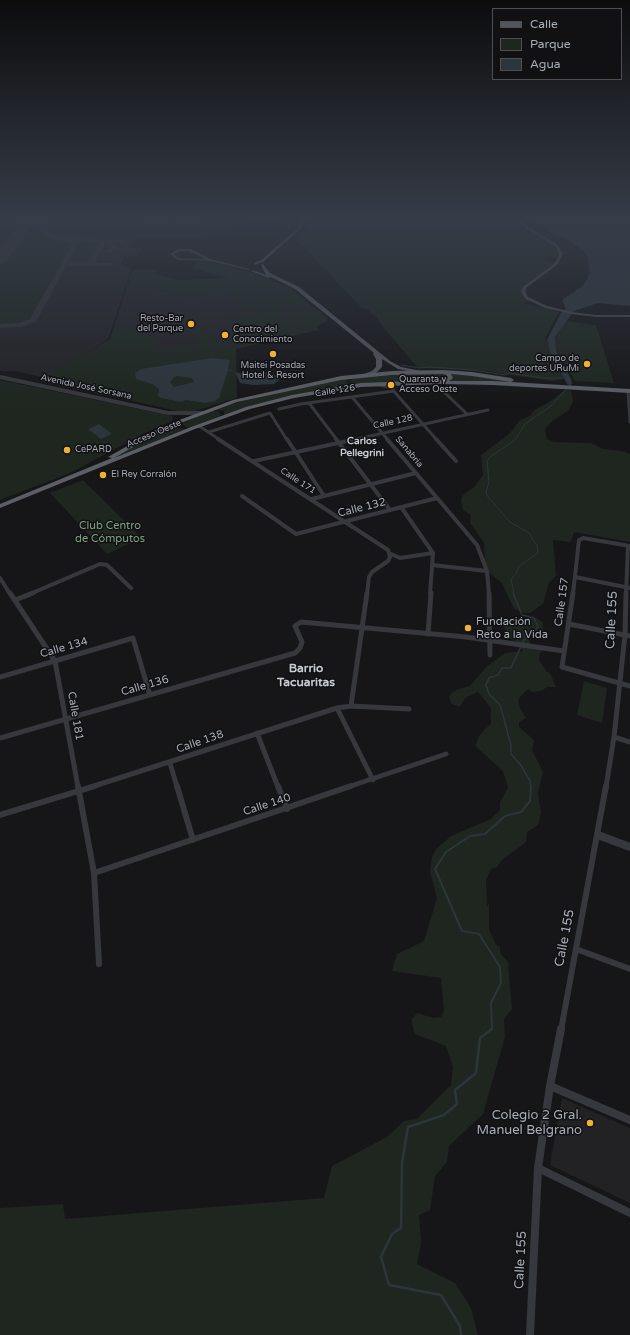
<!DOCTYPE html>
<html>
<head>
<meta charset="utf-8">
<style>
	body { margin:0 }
	#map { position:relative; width:630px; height:1335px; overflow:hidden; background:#161618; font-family:"Varela Round",sans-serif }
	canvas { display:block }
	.legend { position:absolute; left:492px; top:8px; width:130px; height:72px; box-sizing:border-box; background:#111113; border:1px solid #4d4f55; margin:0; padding:5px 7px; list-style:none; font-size:12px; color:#a8adb8 }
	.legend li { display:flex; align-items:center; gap:8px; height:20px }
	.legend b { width:20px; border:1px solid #4d4f55 }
</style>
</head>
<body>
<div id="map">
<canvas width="630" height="1335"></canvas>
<ul class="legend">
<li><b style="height:5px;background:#53555c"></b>Calle</li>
<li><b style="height:11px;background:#1e261f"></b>Parque</li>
<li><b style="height:11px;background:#2c353c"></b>Agua</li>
</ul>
</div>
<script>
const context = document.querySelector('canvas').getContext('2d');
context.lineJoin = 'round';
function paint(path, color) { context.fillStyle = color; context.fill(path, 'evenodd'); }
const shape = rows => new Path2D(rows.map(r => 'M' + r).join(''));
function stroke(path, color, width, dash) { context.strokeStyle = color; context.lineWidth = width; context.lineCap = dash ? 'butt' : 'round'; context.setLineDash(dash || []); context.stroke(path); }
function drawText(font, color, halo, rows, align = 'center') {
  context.font = font + ' "Varela Round",sans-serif'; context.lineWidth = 3; context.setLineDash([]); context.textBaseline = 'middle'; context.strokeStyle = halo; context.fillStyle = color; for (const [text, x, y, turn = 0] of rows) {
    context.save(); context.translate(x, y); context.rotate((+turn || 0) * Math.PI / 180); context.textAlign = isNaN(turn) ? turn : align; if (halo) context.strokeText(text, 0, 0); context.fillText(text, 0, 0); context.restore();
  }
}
const built = shape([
	[0,219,256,219,202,238,131,238,129,248,143,248,139,256,125,256,121,264,131,268,131,270,108,339,49,379,15,371,0,371],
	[128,283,195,298,212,287,232,292,237,296,288,287,328,319,325,322,317,326,318,330,235,349,96,349,110,339],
	[562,1098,630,1128,630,1203,550,1165]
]);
const green = shape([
	[277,219,299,219,296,227,290,232],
	[311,219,515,219,552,241,559,246,560,250,568,253,561,255,561,258,548,257,540,259,550,262,564,263,558,264,527,287,527,295,529,301,522,303,559,312,545,338,564,379,551,381,487,371,418,368,383,327,377,318,367,309,362,308,299,242,295,240,308,226],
	[31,226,34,226,50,240,69,242,72,244,28,321,17,324,0,324,0,271],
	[89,241,97,243,88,261,81,263,72,262,81,243],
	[201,260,251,272,288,287,236,298,231,294,212,287,196,298,128,283,133,270,160,270,151,273,178,280,228,278,191,268],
	[292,290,308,304,286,308,243,312,233,300],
	[283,310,285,311,281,325,240,327,239,318,213,319],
	[306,310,319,311,328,319,325,322,317,326,318,330,236,349,237,398,192,412,182,412,40,381,110,339,115,326,130,328,139,334,159,337,154,349,177,348,200,342,189,332,191,331,209,330,208,340,213,340,213,341,233,341,233,339,242,339,242,330,284,329,289,312],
	[566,321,596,325,614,383,575,381,555,347,556,336],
	[427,373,440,374,446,377,443,380,354,384,350,382,354,378],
	[448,373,470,375,530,384,448,381,452,377],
	[349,377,346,381,350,385,294,396,224,415,224,411,215,409,278,391],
	[0,380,172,416,173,419,172,421,147,432,70,473,0,500],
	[565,390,571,391,573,401,569,410,551,422,545,430,547,439,554,442,591,443,603,449,622,451,630,454,630,542,574,532,571,542,553,540,556,576,549,583,543,604,530,613,525,613,514,609,502,583,485,570,484,543,470,523,471,515,463,510,461,501,462,496,475,486,483,475,481,455,509,434,520,420,530,416,534,410,548,403],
	[210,411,217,411,220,413,220,416,189,428,181,424],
	[178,424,178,428,186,429,104,463,153,434],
	[83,480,142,538,107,554,50,493],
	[517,617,525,619,536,618,543,622,543,631,528,637,530,643,539,647,543,653,540,652,539,660,546,671,550,673,556,687,547,687,541,691,533,692,528,689,518,699,520,708,526,718,519,722,519,727,534,740,532,750,543,772,538,793,541,813,538,825,527,832,526,842,502,860,497,867,491,869,486,880,487,907,489,903,489,929,496,945,500,947,500,953,508,962,512,1009,504,1019,505,1037,483,1114,449,1146,447,1162,435,1176,430,1210,419,1215,421,1242,417,1264,455,1283,471,1308,478,1335,0,1335,0,1208,63,1204,65,1219,324,1198,332,1166,387,1137,404,1121,417,1119,451,1085,453,1067,446,1046,415,1034,412,1024,412,1019,417,1013,433,1018,441,1017,444,1010,441,978,392,971,397,954,424,941,437,898,430,872,432,857,436,849,451,836,491,819,500,810,500,802,508,788,503,771,474,745,476,744,479,736,484,730,491,724,491,708,478,692,465,698,460,707,452,704,449,697,451,693,459,689,470,686,486,667,505,653,523,651,518,642,511,639,504,627,506,622,517,619],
	[584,681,607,688,602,723,577,715]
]);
const water = shape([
	[525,219,630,219,630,306,598,303,574,311,555,337,556,350,571,379,572,384,570,386,567,384,550,351,547,340,561,313,566,309,562,300,581,287,585,283,590,273,588,257,582,250,567,239,551,233,546,226],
	[212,358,230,360,228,369,238,373,250,374,270,372,280,379,274,384,253,385,240,383,235,372,228,370,219,398,215,401,205,403,186,400,180,402,162,398,158,396,159,389,152,384,136,379,135,373,141,369],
	[178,376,192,378,194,382,174,387,170,382,174,377],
	[99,424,112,434,101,439,88,429]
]);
const streamFar3 = shape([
	[145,223,165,223,200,219],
	[401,365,419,368,430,367,473,370,505,375,509,373,544,378,561,378,565,376],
	[514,594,511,579,516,574,519,566,538,553,537,546,529,533,510,522,488,497,486,492,489,482,487,461,490,457,515,440,525,424,551,406,566,389]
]);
const streamFar2 = shape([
	[513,593,522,615,534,618,538,627,524,640,511,668,502,668,498,675,489,678,486,685,489,694,500,705,511,745,511,754,520,764,530,781,531,787]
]);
const streamFar1 = shape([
	[491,1030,492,1029,491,1003,501,983,500,967,479,934,462,931,435,869,446,852,470,836,485,834,505,816,521,812,530,801,531,786]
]);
const stream = shape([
	[461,1335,460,1326,441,1295,389,1285,381,1257,392,1234,401,1228,402,1162,408,1127,444,1115,457,1104,455,1090,476,1073,480,1038,492,1029]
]);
const taxiway = shape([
	[32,219,38,219,47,231,55,236,122,239,125,241,122,243,111,242,122,249,109,253,107,252,107,250,113,248,105,244,94,263,110,263,113,265,112,266,66,266,36,322,21,327,0,328,0,324,20,323,30,319,73,243,69,241,51,239,43,233,32,219],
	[78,241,99,242,90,260,84,263,68,262,78,241]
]);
const runway = shape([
	[22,219,36,219,6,262,0,264,0,248,22,219]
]);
const minorFar4 = shape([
	[380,385,390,387,437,440],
	[628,391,630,422],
	[444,392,467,414],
	[352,397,388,440],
	[309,403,337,440],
	[279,409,301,404,394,391],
	[199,426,220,440],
	[209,432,270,413,287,440],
	[352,440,488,410]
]);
const minorFar3 = shape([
	[218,439,388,550,390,557,388,561,372,572,369,577,367,594],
	[287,439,324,496],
	[336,439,390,510],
	[387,439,477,545,487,571,489,594],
	[436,439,456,461],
	[254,461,357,439],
	[242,496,296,534,437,498],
	[312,499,416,473],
	[401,507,433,553,430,594],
	[389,553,400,558,433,553],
	[432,565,487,571],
	[575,577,630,588],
	[0,578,10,594],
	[30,594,100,564,107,565,131,588],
	[573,594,579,540,583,538,630,546],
	[626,594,628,546]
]);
const minorFar2 = shape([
	[10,593,55,661,78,787],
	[489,593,490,655],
	[573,593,562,667,630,686],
	[15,600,33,593],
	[569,624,630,636],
	[428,634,431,593],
	[0,677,133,638,150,695],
	[351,706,367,593],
	[337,708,373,780],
	[257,733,278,787],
	[614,737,630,742],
	[0,738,295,653,300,648,302,642,295,626,301,622,466,637,564,651],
	[170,763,177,787],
	[91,787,337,708,351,706,409,709],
	[348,787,446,754],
	[606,787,614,737,625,635,626,593]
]);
const minorFar1 = shape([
	[78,786,94,873,99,964],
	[177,786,193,840],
	[278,786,287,809],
	[0,815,95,786],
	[94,873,351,786],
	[576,949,630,969],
	[561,1030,606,786]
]);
const minor = shape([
	[550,1086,630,1120],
	[538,1168,630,1213],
	[530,1335,538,1168,550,1086,561,1029]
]);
const tertiaryFar1 = shape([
	[0,377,168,413,202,413]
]);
const tertiary = shape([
	[598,835,630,847]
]);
const secondary = shape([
	[516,219,520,219,529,227,558,245,563,255,557,265,526,288,525,292,528,297,547,306,572,312,596,315,630,315,630,317,596,317,572,314,545,308,526,299,521,292,523,287,555,263,559,255,556,247,527,229,516,219],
	[179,249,191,249,211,259,250,269,248,270,210,261,177,260,170,254,179,249],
	[181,251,189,251,205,259,179,258,174,254,181,251]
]);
const primary = shape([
	[301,219,305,219,301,229,263,262,254,265,254,263,261,260,298,228,301,219],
	[263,264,270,273,299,287,390,361,401,367,422,371,419,373,398,369,382,359,382,367,376,373,364,376,364,374,372,371,376,367,376,359,373,354,374,353,295,289,271,277,268,278,251,271,253,270,266,275,261,265,263,264]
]);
const trunk = shape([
	[443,370,472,372,511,378,514,380,511,382,472,376,451,374,453,378,449,381,493,381,630,389,630,393,493,385,440,384,361,387,294,398,250,409,195,429,0,508,0,504,112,458,108,457,150,433,174,422,233,400,341,376,392,371,443,370],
	[442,374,446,375,447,377,441,380,361,383,292,395,246,407,191,427,114,458,154,435,178,424,237,402,341,380,392,375,442,374]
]);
const markers = [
	[191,324,4,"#f2b134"],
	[225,335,4,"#f2b134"],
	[273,354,4,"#f2b134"],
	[587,364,4,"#f2b134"],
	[391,385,4,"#f2b134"],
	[67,450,4,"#f2b134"],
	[103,475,4,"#f2b134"],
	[468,628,4,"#f2b134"],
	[590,1123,4,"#f2b134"]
];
const farPoinames = [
	["Resto-Bar",183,319,"right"],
	["del Parque",183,329,"right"],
	["Centro del",233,330],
	["Conocimiento",233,340],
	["Campo de",579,359,"right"],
	["deportes URuMi",579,369,"right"],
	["Maitei Posadas",273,366,"center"],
	["Hotel & Resort",273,376,"center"],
	["Quaranta y",399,380],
	["Acceso Oeste",399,390],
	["CePARD",75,450],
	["El Rey Corralón",111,475]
];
const farStreetnames = [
	["Avenida José Sorsana",86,387,12],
	["Calle 126",335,391,-9],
	["Calle 128",393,422,-12],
	["Acceso Oeste",154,434,-23],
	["Sanabria",409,452,50],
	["Calle 171",298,481,33]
];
const farNeighbourhoodnames = [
	["Carlos",362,441],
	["Pellegrini",362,453]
];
const streetNames = [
	["Calle 132",362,508,-14],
	["Calle 157",562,602,-82],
	["Calle 134",64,648,-16],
	["Calle 136",145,686,-16],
	["Calle 181",75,716,80],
	["Calle 138",200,742,-19],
	["Calle 140",267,805,-18]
];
const parkNames = [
	["Club Centro",110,526],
	["de Cómputos",110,539]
];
const poiNames = [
	["Fundación",476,622],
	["Reto a la Vida",476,635]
];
const neighbourhoodNames = [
	["Barrio",306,669],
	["Tacuaritas",306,683]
];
const nearStreetnames = [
	["Calle 155",612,620,-87],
	["Calle 155",565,938,-79],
	["Calle 155",521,1260,-87]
];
const nearPoinames = [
	["Colegio 2 Gral.",582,1116],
	["Manuel Belgrano",582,1131]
];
paint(built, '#222225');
paint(green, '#1e261f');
paint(water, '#2c353c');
stroke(streamFar3, '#2c353c', 1);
stroke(streamFar2, '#2c353c', 1.5);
stroke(streamFar1, '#2c353c', 2);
stroke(stream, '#2c353c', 2.5);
paint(taxiway, '#303135');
paint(runway, '#303135');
stroke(minorFar4, '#37383d', 3);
stroke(minorFar3, '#37383d', 4);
stroke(minorFar2, '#37383d', 5);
stroke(minorFar1, '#37383d', 6);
stroke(minor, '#37383d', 8);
stroke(tertiaryFar1, '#37383d', 4);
stroke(tertiary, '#37383d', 8);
paint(secondary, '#45474d');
paint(primary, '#53555c');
paint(trunk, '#5b5e65');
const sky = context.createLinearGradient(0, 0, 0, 406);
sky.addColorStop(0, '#0c0c0d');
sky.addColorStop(0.54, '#363c48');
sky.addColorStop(1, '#363c4800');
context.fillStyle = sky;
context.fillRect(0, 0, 630, 406);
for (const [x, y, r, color] of markers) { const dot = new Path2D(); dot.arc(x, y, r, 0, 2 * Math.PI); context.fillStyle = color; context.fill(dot); stroke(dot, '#111113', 1.5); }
drawText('9px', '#a8adb8', '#111113', farPoinames, 'left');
drawText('9px', '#a8adb8', '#111113', farStreetnames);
drawText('bold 10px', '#c9ccd4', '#111113', farNeighbourhoodnames);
drawText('11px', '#a8adb8', '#111113', streetNames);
drawText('11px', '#7fa381', '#111113', parkNames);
drawText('11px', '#a8adb8', '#111113', poiNames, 'left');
drawText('bold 12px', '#c9ccd4', '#111113', neighbourhoodNames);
drawText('13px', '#a8adb8', '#111113', nearStreetnames);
drawText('13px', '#a8adb8', '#111113', nearPoinames, 'right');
</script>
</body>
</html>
